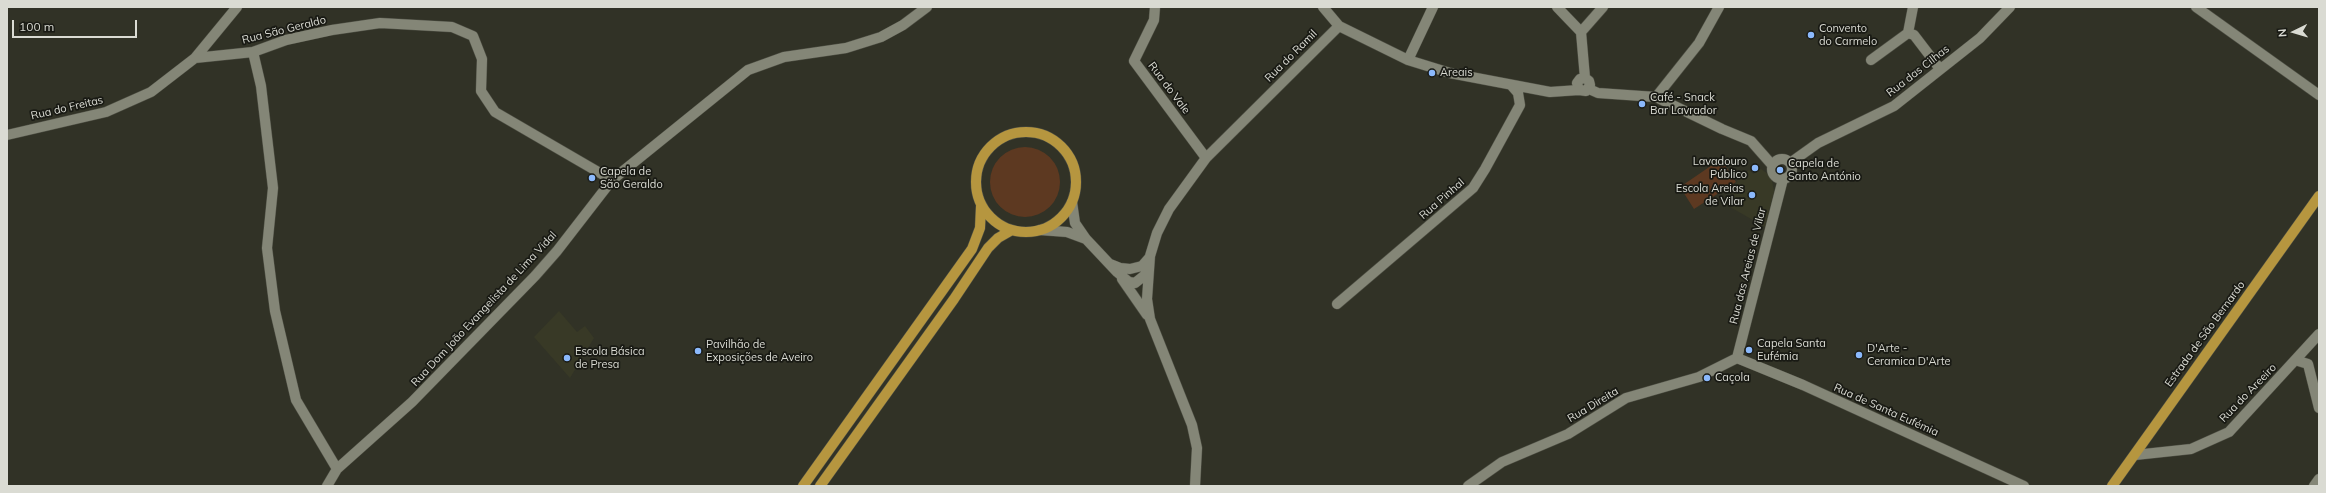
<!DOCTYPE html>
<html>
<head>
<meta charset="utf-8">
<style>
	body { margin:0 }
	#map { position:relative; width:2326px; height:493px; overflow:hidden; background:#313226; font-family:Mulish,sans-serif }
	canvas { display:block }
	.frame { position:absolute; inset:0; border:8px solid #dadbd3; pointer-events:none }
	.north { position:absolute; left:2274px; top:12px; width:40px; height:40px; -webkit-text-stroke:3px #191a14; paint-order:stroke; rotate:265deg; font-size:11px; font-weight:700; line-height:16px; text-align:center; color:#dadbd3 }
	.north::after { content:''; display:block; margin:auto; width:14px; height:18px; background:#dadbd3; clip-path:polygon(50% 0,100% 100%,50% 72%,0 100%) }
	.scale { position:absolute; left:12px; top:20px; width:125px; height:18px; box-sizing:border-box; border:2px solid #dadbd3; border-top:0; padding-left:5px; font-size:12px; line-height:14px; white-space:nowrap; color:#dadbd3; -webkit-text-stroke:3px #191a14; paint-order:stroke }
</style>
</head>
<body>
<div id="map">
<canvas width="2326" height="493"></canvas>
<div class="frame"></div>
<div class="north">N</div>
<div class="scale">100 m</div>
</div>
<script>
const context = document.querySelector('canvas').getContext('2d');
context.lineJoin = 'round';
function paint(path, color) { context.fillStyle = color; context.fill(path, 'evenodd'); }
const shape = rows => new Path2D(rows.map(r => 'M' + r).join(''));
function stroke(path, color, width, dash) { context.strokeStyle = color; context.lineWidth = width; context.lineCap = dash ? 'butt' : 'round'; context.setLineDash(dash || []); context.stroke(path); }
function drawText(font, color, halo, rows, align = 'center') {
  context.font = font + ' Mulish,sans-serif'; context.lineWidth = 3.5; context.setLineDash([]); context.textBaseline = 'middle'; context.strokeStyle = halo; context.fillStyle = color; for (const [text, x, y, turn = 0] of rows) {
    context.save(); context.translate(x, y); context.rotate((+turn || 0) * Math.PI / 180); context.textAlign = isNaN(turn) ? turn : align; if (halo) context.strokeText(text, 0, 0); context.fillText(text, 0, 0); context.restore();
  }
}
const built = shape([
	[1761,169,1771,176,1774,191,1765,227,1725,204,1738,179,1749,170,1753,174],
	[559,311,577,332,585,326,594,338,570,378,534,337]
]);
const green = shape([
	'990 182a35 35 0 1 1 70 0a35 35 0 1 1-70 0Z',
	[1721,159,1736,182,1694,209,1680,187]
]);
const minor = shape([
	[1155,7,1154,20,1134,61,1206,158],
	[1323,7,1339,26],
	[1557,7,1581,32,1585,78],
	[2196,7,2319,95],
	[1581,32,1603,7],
	[1908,33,1914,35,1940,69],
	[253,52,261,86,273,188,267,248,275,311,296,400,337,469],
	[195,58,253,52,286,40,332,30,380,23,452,27,473,36,482,59,481,91,495,112,612,180],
	[1408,60,1433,7],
	[1871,60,1908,33,1913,7],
	[1589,89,1598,93,1656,97,1722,129,1751,141,1773,166],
	[1656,97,1699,43,1719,7],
	[7,135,106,112,151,92,195,58,237,7],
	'1772 169a10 10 0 1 1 20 0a10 10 0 1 1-20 0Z',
	[1790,163,1818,143,1894,106,1980,38,2010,7],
	[1072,202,1075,223,1086,239,1117,272,1129,282,1135,283,1145,275,1147,268],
	[1040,230,1067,232,1086,239],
	[1110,264,1120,268,1130,269,1142,266,1149,258],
	[1122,279,1147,315],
	[1337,304,1473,188,1485,169,1520,105,1518,93,1511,85],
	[1737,358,1803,385,2024,486],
	[1737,358,1783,179],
	[2295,360,2308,364,2319,408],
	[2135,455,2191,449,2229,432,2319,334],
	[327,486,337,469,412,402,535,276,557,251,612,180,748,70,784,57,846,48,881,37,903,25,927,7],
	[1195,486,1197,448,1192,425,1150,319,1147,299,1150,256,1157,233,1169,209,1206,158,1339,26,1408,60,1450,73,1550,92,1579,90,1586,91,1590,85,1589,81,1585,78,1580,79,1577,83,1579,90],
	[1468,486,1502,462,1568,434,1626,398,1699,377,1737,358],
	[2314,486,2319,479]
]);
const major = shape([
	'976 182a50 50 0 1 1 100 0a50 50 0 1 1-100 0Z',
	[803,486,972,249,980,228,981,206],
	[820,486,954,299,988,248,998,238,1012,230],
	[2112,486,2319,196]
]);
const markers = [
	[1811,35,4,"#8bb9fc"],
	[1432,73,4,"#8bb9fc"],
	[1642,104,4,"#8bb9fc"],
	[1755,168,4,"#8bb9fc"],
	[1780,170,4,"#8bb9fc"],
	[592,178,4,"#8bb9fc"],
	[1752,195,4,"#8bb9fc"],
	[1749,350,4,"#8bb9fc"],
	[698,351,4,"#8bb9fc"],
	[1859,355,4,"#8bb9fc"],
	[567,358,4,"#8bb9fc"],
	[1707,378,4,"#8bb9fc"]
];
const poiNames = [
	["Convento",1819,29],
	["do Carmelo",1819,42],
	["Areais",1440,73],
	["Café - Snack",1650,98],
	["Bar Lavrador",1650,111],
	["Lavadouro",1747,162,"right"],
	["Público",1747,175,"right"],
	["Capela de",1788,164],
	["Santo António",1788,177],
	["Capela de",600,172],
	["São Geraldo",600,185],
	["Escola Areias",1744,189,"right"],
	["de Vilar",1744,202,"right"],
	["Capela Santa",1757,344],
	["Eufémia",1757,357],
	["Pavilhão de",706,345],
	["Exposições de Aveiro",706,358],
	["D'Arte -",1867,349],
	["Ceramica D'Arte",1867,362],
	["Escola Básica",575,352],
	["de Presa",575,365],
	["Caçola",1715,378]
];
const streetNames = [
	["Rua São Geraldo",284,30,-14],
	["Rua do Ramil",1291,56,-45],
	["Rua das Cilhas",1918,71,-38],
	["Rua do Vale",1169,88,53],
	["Rua do Freitas",67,108,-13],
	["Rua Pinhal",1442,199,-41],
	["Rua das Areias de Vilar",1748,266,-76],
	["Rua Dom João Evangelista de Lima Vidal",484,309,-47],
	["Estrada de São Bernardo",2205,334,-54],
	["Rua do Areeiro",2248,393,-46],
	["Rua Direita",1593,405,-31],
	["Rua de Santa Eufémia",1886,410,24]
];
paint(built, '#383926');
paint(green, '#5d3921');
stroke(minor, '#4f5045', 11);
stroke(major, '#4f5045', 11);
stroke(minor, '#848677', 10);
stroke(major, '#b6963f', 10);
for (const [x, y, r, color] of markers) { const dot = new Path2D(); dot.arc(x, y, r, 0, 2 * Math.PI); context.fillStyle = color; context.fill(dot); stroke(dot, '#191a14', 1.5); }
drawText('11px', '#dadbd3', '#191a14', poiNames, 'left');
drawText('11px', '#dadbd3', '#191a14', streetNames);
</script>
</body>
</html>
